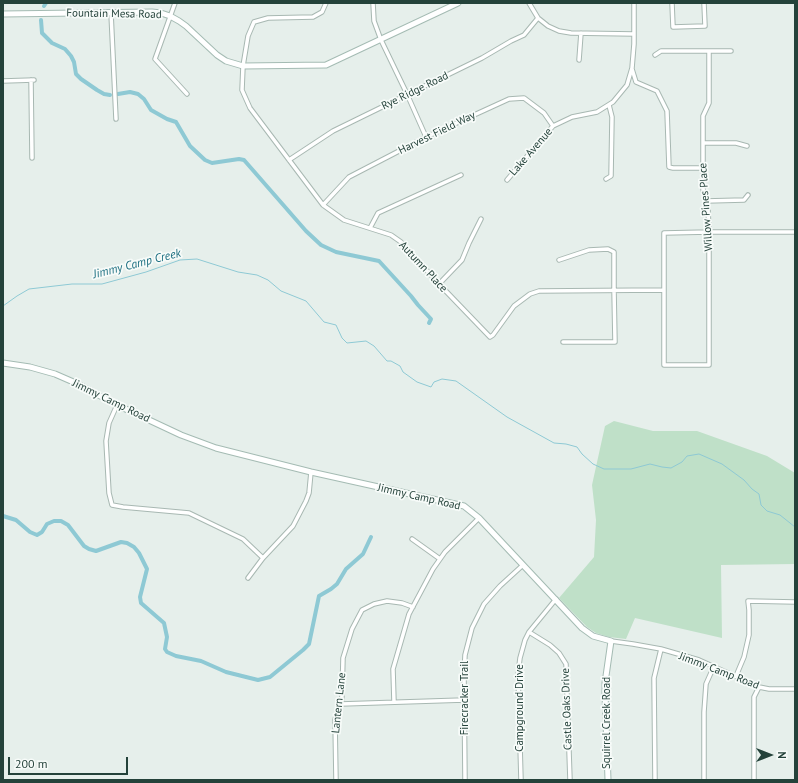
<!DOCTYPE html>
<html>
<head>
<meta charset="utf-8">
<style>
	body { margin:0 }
	#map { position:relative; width:798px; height:783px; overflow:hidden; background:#e6efeb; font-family:"PT Sans",sans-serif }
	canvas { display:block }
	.frame { position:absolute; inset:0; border:4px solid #24423a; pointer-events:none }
	.north { position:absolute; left:750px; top:735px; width:40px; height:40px; -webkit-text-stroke:3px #f7fbf9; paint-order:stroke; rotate:90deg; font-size:11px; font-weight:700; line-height:16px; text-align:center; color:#24423a }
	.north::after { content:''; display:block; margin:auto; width:14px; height:18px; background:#24423a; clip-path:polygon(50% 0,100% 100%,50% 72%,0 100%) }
	.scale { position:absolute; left:8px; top:757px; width:120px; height:18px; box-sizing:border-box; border:2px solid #24423a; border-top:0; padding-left:5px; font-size:12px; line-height:14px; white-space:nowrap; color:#24423a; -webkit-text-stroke:3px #f7fbf9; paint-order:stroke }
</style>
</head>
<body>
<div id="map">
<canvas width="798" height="783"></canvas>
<div class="frame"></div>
<div class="north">N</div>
<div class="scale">200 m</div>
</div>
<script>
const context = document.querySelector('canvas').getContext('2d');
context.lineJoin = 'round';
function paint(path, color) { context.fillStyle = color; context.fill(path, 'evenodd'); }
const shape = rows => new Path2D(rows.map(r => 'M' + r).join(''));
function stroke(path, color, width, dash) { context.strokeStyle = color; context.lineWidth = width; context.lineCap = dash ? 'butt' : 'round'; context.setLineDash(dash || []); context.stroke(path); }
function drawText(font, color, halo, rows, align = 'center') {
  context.font = font + ' "PT Sans",sans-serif'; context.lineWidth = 3.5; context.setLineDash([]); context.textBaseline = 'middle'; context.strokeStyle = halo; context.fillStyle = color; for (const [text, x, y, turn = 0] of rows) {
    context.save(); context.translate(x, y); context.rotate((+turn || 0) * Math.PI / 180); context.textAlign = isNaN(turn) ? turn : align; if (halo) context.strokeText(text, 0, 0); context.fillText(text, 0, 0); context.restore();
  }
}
const green = shape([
	[614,421,653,431,697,431,767,456,795,473,795,564,721,565,722,638,635,618,626,639,609,637,596,633,587,627,559,598,594,557,596,520,592,485,605,426]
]);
const stream = shape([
	[3,306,17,296,29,289,72,284,102,284,146,272,180,260,197,259,238,272,257,275,268,280,281,291,306,301,324,322,336,325,342,338,347,343,366,341,374,346,387,361,391,361,400,366,403,372,417,382,431,387,434,382,442,379,456,381,507,417,554,443,566,444,577,447,582,454,593,464,604,469,631,469,650,464,662,467,671,468,682,462,687,456,699,454,722,464,744,480,752,489,759,494,761,505,767,511,780,515,795,527]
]);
const canal = shape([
	[44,6,46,3],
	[41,20,42,33,52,43,65,49,71,56,74,62,76,74,81,79,97,90,104,94,110,95],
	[118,94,130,92,138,94,144,99,151,110,167,119,176,122,190,146,205,160,212,163,239,159,244,160,306,231,321,245,336,252,379,261,411,296,418,305,431,319,429,323],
	[3,516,16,520,30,532,37,535,42,532,47,524,54,521,61,521,68,525,84,546,89,549,96,551,121,542,127,543,134,547,139,553,147,569,140,597,141,603,164,623,167,637,165,649,167,652,176,656,201,661,226,672,258,680,270,677,303,650,309,644,319,596,331,589,337,584,346,569,363,554,371,537]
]);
const street = shape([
	[175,3,155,59,187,94],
	[326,3,322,12,313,17,268,18,254,22,248,36,243,66,242,90,250,108,323,205,344,220,391,235,401,242,439,284,490,337,493,335,514,306,530,294,539,291,663,290],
	[373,3,374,21,381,40,407,94,426,137],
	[529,3,538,18,548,26,559,31,571,33,634,34],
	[672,3,673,27,705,26,704,3],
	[111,13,116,119],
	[709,51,709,103,703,116,703,189,708,209,709,232,709,365,664,365,664,233,709,232,795,232],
	[655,55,661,51,731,51],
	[579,60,581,33],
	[632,69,636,82,657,91,667,111,669,167,673,168,703,168],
	[31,80,32,158],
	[3,81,34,80],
	[703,143,736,143,747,146],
	[289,160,333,131,482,58,511,41,524,35,538,18],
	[606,179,611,176,612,117,609,105],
	[507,180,553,126,572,117,597,112,613,102,627,85,632,68,634,44,634,3],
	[706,201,744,200,748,195],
	[323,205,349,177,426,137,509,99,524,98,544,113,553,126],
	[370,228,378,213,461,175],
	[559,260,589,250,608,249,614,252,614,290,615,342,563,342],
	[439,284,462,260,469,243,481,219],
	[117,405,109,423,106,441,109,493,112,505,123,507,189,513,243,539,263,558,293,526,306,501,309,493,311,472],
	[412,539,440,559],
	[248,578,263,558],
	[529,632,550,645,559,653,566,664,570,780],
	[611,641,633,644,661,649,699,660,759,687,769,689,795,689],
	[736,676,744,657,749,635,749,610,748,601,795,602],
	[394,702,393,669,409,614,433,569,445,552,479,518],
	[341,704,464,700],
	[336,780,335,720,337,712,341,704,342,696,343,658,352,629,362,610,374,604,387,601,402,603,413,607],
	[465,780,464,676,465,655,472,628,484,604,500,586,523,565],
	[521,780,518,674,520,658,525,640,529,632,556,599],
	[655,780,654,678,661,649],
	[704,780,704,712,706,684,714,666],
	[754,780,754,697,759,687]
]);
const secondary = shape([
	[3,14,152,12,161,13,170,16,179,21,186,26,217,55,226,61,243,66,326,65,458,3],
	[3,363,30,367,55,374,78,384,117,405,181,435,216,448,311,472,464,506,479,518,582,628,593,636,611,641,605,683,605,693,608,780]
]);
const streetNames = [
	["Fountain Mesa Road",114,14,1],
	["Rye Ridge Road",415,91,-26],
	["Harvest Field Way",437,133,-26],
	["Lake Avenue",531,152,-49],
	["Willow Pines Place",706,207,-94],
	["Autumn Place",423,267,47],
	["Jimmy Camp Road",111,401,26],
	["Jimmy Camp Road",419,497,13],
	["Jimmy Camp Road",719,671,21],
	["Firecracker Trail",465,698,-90],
	["Lantern Lane",339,703,-84],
	["Campground Drive",520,708,-90],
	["Castle Oaks Drive",567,709,-92],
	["Squirrel Creek Road",607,723,-90]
];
const waterNames = [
	["Jimmy Camp Creek",137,264,-14]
];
paint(green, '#bfe0c8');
stroke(stream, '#8ec9d4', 1);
stroke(canal, '#8ec9d4', 4);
stroke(street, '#a8b8b2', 5.5);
stroke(secondary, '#a4bbb3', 7);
stroke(street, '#fff', 3.5);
stroke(secondary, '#fff', 5);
drawText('11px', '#24423a', '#f7fbf9', streetNames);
drawText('italic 12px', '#1c6f80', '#f7fbf9', waterNames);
</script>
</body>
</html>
